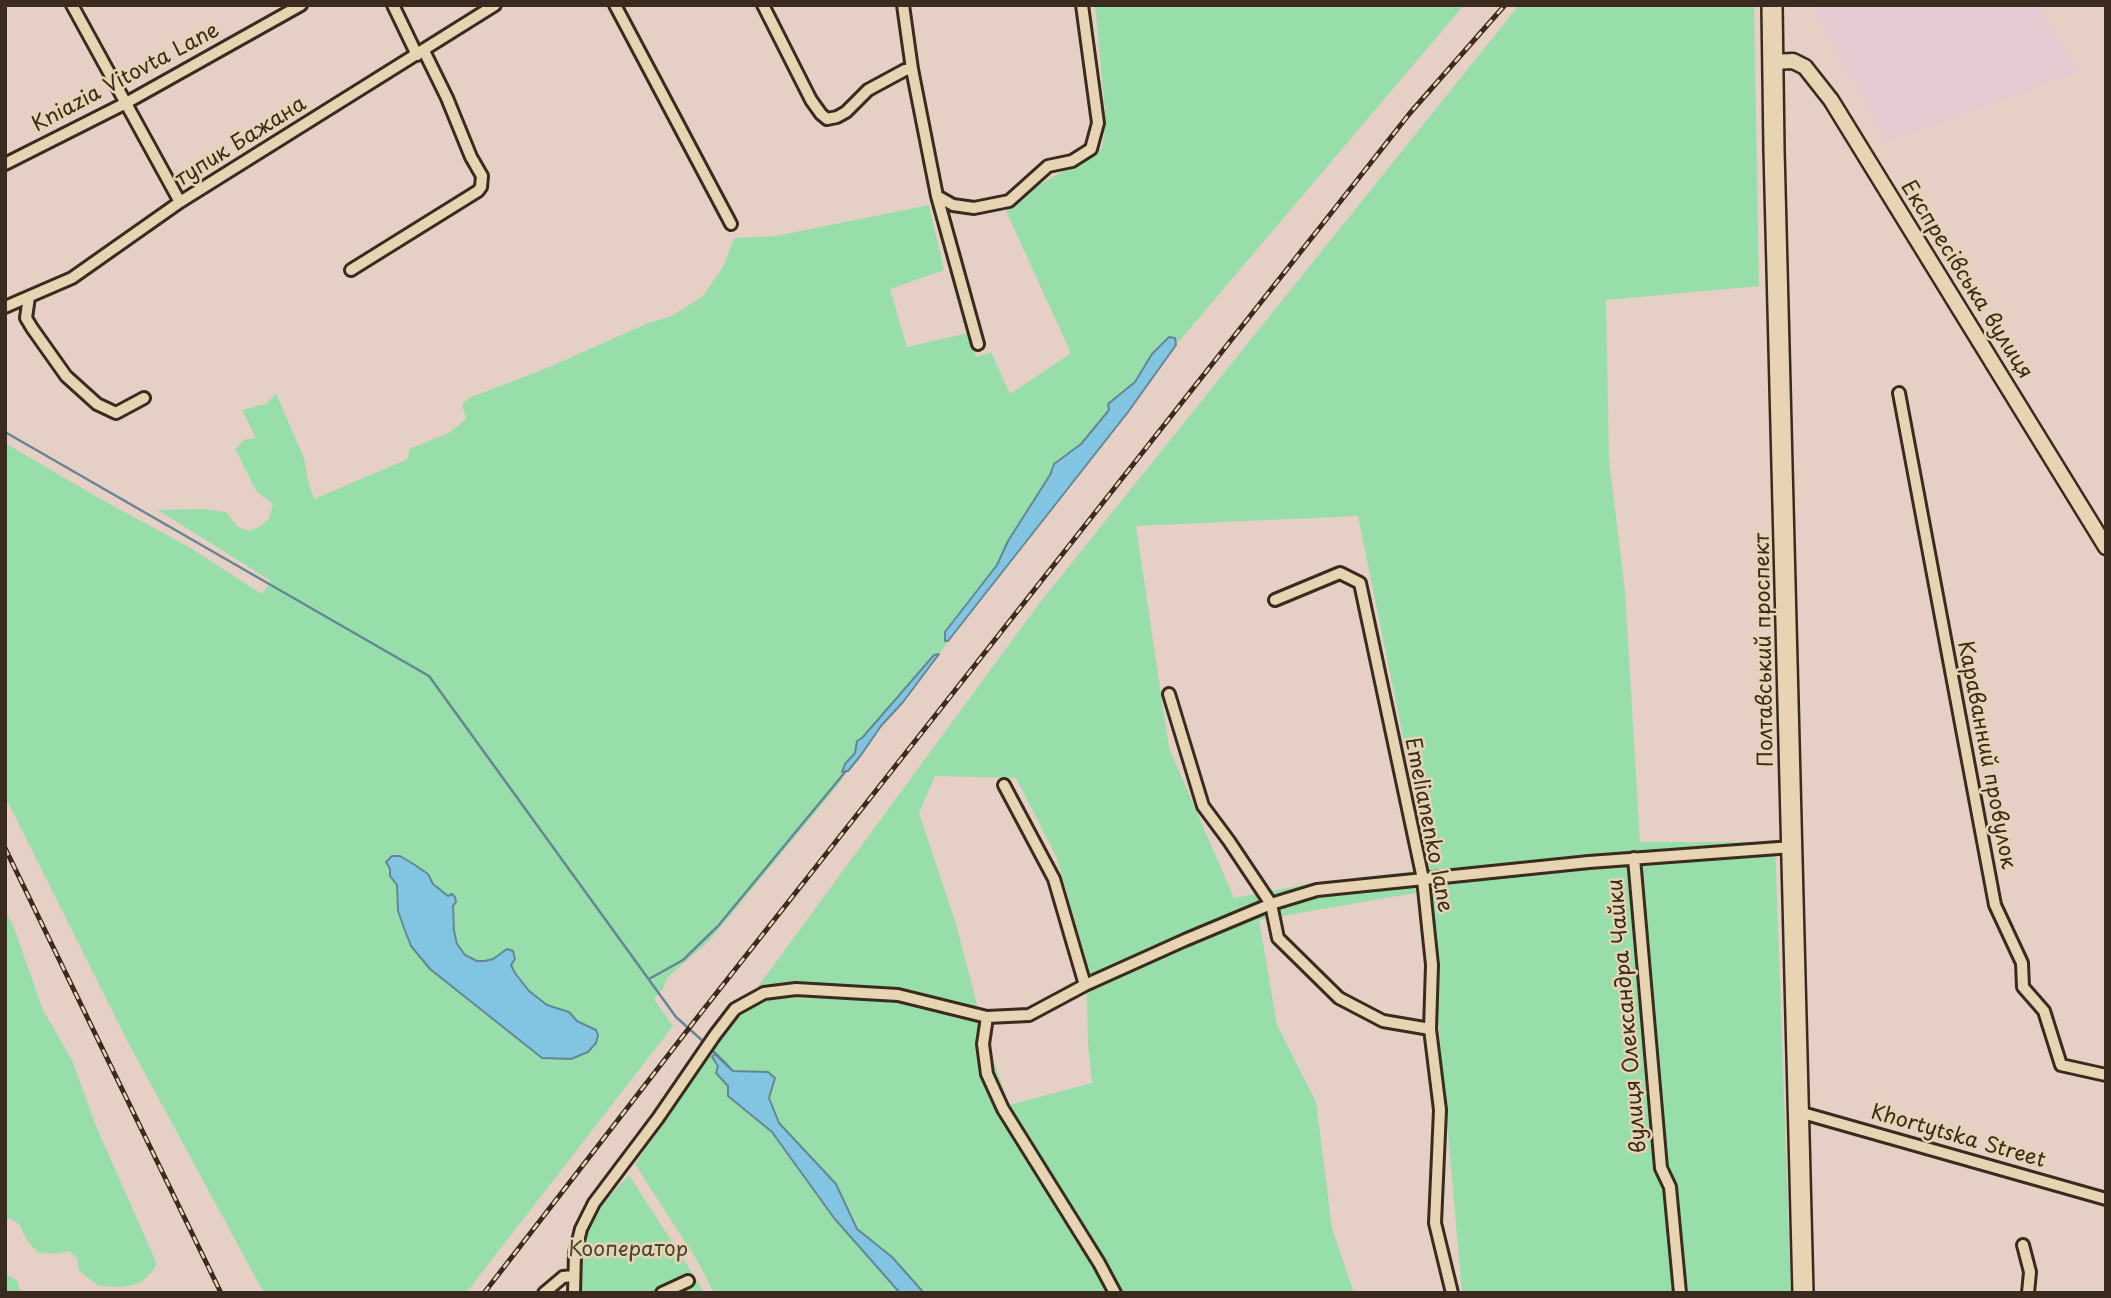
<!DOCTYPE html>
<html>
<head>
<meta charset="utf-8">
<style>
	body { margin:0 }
	#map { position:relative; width:2111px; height:1298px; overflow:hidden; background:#e6cfc5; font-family:"Playpen Sans",sans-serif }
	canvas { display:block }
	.frame { position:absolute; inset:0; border:7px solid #3b2a1e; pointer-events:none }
</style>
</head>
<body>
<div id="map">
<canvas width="2111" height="1298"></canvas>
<div class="frame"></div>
</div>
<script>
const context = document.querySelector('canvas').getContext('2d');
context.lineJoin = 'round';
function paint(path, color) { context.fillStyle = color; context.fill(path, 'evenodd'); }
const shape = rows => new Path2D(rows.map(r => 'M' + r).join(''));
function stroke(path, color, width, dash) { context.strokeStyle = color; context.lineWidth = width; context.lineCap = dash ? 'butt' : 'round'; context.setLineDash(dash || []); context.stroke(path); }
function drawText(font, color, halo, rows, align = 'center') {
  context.font = font + ' "Playpen Sans",sans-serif'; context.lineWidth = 5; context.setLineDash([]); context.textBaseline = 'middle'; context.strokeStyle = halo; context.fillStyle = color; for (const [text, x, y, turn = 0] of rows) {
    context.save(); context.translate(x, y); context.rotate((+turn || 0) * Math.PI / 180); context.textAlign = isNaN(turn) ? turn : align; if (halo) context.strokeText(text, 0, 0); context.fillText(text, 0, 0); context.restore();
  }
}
const built = shape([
	[1812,5,2039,5,2079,72,1886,143]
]);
const green = shape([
	[1095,5,1464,5,1176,345,1175,338,1152,354,1135,382,1108,404,1109,410,1081,444,1054,464,1050,475,1008,541,997,565,946,632,945,640,948,641,939,654,934,655,862,738,857,741,855,753,845,764,842,772,842,780,709,941,667,978,663,989,654,999,673,1026,466,1293,264,1293,122,1031,5,797,5,443,97,497,189,547,262,594,271,581,158,510,203,509,226,512,238,527,249,531,261,526,269,519,273,504,256,491,235,449,244,440,256,438,242,410,266,404,276,393,304,458,309,485,314,499,408,459,409,449,449,433,466,419,462,404,471,397,545,369,648,323,672,316,703,296,724,265,734,238,776,236,929,205,944,270,890,289,907,347,968,333,976,357,991,352,1010,394,1071,353,1006,211,1027,193,1056,175,1092,158,1102,148,1106,121],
	[1519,5,1754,5,1759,286,1606,300,1609,460,1625,591,1640,842,1775,842,1791,1293,1462,1293,1427,891,1259,920,1277,1025,1316,1102,1332,1228,1354,1293,924,1293,892,1257,857,1229,836,1184,779,1123,769,1098,768,1072,733,1071,715,1054,718,1066,716,1073,756,1118,772,1132,834,1218,900,1293,714,1293,698,1262,635,1164,724,1033,1038,605],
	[1358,516,1430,869,1313,883,1234,898,1169,748,1136,526],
	[935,776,1016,778,1057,858,1086,960,1088,1043,1092,1083,1009,1105,986,1039,956,924,919,813],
	[5,911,13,925,43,1010,72,1060,96,1126,157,1264,152,1272,140,1283,124,1287,99,1286,79,1271,78,1259,69,1251,54,1254,37,1252,27,1240,19,1224,11,1219,5,1218],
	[629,1175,705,1293,566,1293,578,1286,582,1247,593,1220,602,1204],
	[5,1274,17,1280,19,1288,22,1293,5,1293]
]);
const water = shape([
	[1169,337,1175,338,1176,345,1128,412,948,641,945,641,945,632,997,565,1008,541,1050,475,1054,464,1081,444,1109,410,1108,404,1135,382,1152,354,1169,337],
	[939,654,903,702,881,726,861,755,848,771,842,772,845,764,855,753,857,741,862,738,934,655,939,654],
	[392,856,400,856,415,865,428,874,433,884,448,896,452,894,455,897,456,902,453,906,454,931,457,944,465,955,477,961,485,961,493,959,507,949,513,951,515,959,511,965,515,973,529,991,547,1005,569,1012,577,1021,596,1030,598,1035,596,1043,588,1052,571,1059,542,1058,430,969,411,946,404,928,398,911,397,885,390,876,390,869,386,862,392,856],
	[715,1054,733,1071,768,1072,775,1078,769,1098,779,1123,836,1184,857,1229,892,1257,924,1293,900,1293,834,1218,772,1132,728,1096,728,1086,716,1073,718,1066,712,1057,715,1054]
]);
const stream = shape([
	[5,432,429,676,676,1017,705,1043],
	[649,979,683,960,718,926,846,771],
	[710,1048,730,1068]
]);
const minor = shape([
	[72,5,180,202],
	[393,5,417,55],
	[615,5,731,224],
	[763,5,811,100,821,114,827,119,837,117,846,112,868,90,905,70,912,69],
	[903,5,912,69,937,196,978,344],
	[5,164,126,103,301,5],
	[937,196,953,205,974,208,1009,201,1048,166,1072,161,1091,149,1098,123,1082,5],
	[351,270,478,191,481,187,482,176,471,157,447,98,424,51],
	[29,297,26,318,32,328,66,376,97,404,116,413,144,398],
	[5,307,72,278,180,202,495,5],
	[1899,393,1995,905,2022,963,2023,987,2044,1011,2061,1065,2106,1075],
	[1275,600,1340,573,1360,583,1423,879,1432,965,1430,1029,1440,1110,1435,1223,1452,1293],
	[1169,694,1203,806,1229,841,1271,904,1278,938,1339,998,1383,1021,1430,1029],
	[1004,785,1054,879,1085,985],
	[1634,858,1661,1168,1670,1187,1680,1293],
	[1799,1112,2106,1199],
	[2023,1245,2030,1272,2028,1293],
	[544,1293,563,1277,573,1276],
	[574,1293,575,1253,581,1229,594,1203,658,1118,715,1035,735,1009,764,993,796,989,898,995,987,1017],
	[662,1293,688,1281],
	[1115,1293,1099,1263,1003,1109,987,1074,983,1044,987,1017,1029,1015,1085,985,1185,940,1271,904,1317,890,1589,862,1792,847]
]);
const tertiary = shape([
	[1773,62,1793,61,1805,67,1831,100,2106,547]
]);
const trunk = shape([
	[1772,5,1774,150,1803,1293]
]);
const rail = shape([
	[5,848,221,1293],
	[484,1293,700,1014,1410,113,1505,5]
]);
const streetNames = [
	["Kniazia Vitovta Lane",126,78,-28],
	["тупик Бажана",241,142,-32],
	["Експресівська вулиця",1966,280,58],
	["Полтавський проспект",1765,650,-91],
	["Караванний провулок",1986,755,79],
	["Emelianenko lane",1428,825,79],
	["вулиця Олександра Чайки",1628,1016,-95],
	["Khortytska Street",1958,1137,16]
];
const parkNames = [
	["Кооператор",628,1250]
];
paint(built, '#e6ccd2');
paint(green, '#98deab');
paint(water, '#81c5e2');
stroke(water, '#658794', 2);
stroke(stream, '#658794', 2.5);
stroke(minor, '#3b2a1e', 16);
stroke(tertiary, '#3b2a1e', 19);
stroke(trunk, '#3b2a1e', 24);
stroke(minor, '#e7d4b2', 10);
stroke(tertiary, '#e7d4b2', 14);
stroke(trunk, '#e7d4b2', 19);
stroke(rail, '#3b2a1e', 5);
stroke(rail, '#e7d4b2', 2.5, [8]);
drawText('21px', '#3b2a1e', '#e7d4b2', streetNames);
drawText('21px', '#494533', '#e7d4b2', parkNames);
</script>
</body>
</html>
